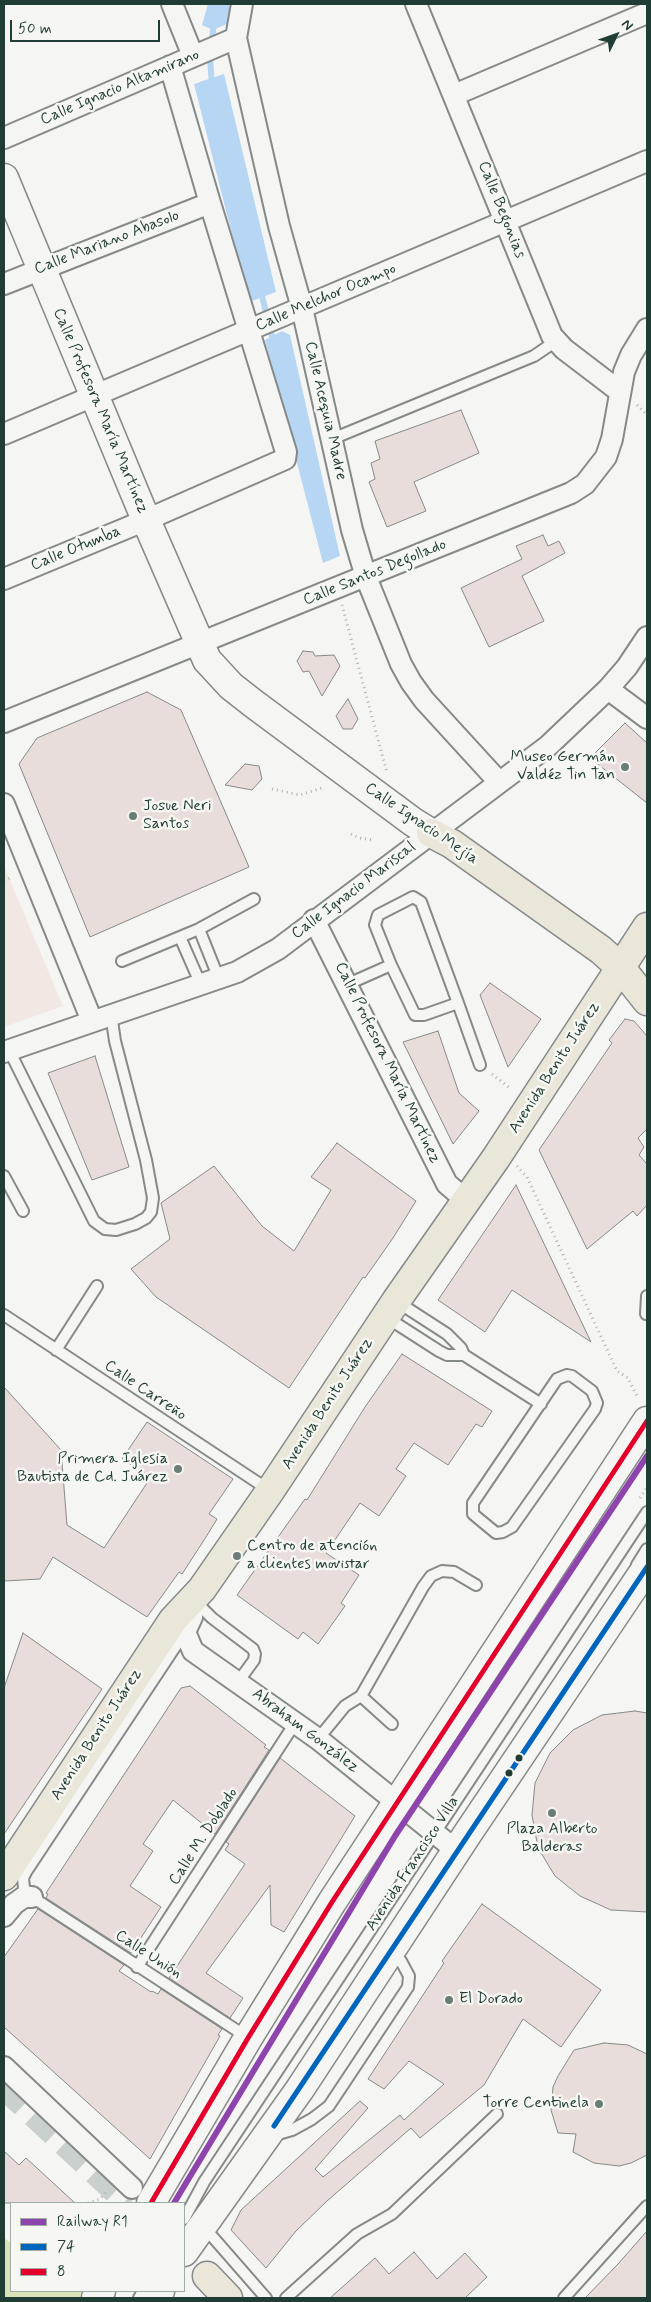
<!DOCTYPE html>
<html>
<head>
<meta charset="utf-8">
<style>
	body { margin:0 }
	#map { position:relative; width:651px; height:2302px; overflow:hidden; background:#f5f5f3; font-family:Mynerve,sans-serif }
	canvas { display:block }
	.frame { position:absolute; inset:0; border:5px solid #1f3d34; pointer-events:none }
	.legend { position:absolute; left:10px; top:2202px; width:175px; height:90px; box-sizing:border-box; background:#f6f6f2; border:1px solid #a0aca6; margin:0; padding:6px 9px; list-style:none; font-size:15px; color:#1f3d34 }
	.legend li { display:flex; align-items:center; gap:10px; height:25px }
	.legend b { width:25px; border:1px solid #a0aca6 }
	.north { position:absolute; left:591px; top:10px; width:50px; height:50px; -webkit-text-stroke:4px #f6f6f2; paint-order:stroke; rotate:48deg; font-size:14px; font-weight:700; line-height:20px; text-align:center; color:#1f3d34 }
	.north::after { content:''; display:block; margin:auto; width:18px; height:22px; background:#1f3d34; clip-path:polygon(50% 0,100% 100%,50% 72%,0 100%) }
	.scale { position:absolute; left:10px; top:20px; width:150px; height:22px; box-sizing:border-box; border:2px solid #1f3d34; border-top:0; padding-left:6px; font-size:15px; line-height:18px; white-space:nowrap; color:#1f3d34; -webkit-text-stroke:4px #f6f6f2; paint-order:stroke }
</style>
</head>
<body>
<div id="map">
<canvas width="651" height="2302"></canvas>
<div class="frame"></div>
<ul class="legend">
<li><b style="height:6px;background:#8e44ad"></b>Railway R1</li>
<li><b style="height:6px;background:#0065bd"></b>74</li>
<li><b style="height:6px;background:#e4002b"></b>8</li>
</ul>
<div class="north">N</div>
<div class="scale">50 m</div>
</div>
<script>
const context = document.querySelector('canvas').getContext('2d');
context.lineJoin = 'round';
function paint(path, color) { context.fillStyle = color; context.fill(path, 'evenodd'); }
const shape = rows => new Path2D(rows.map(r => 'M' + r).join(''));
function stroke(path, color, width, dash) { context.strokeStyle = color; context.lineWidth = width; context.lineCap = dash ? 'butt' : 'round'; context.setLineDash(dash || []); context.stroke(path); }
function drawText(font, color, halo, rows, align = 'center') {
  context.font = font + ' Mynerve,sans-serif'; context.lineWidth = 5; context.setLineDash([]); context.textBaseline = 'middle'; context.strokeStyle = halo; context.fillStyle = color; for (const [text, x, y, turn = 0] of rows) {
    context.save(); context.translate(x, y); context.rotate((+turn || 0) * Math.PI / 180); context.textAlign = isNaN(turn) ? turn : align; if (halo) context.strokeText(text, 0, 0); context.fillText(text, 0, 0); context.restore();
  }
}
const built = shape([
	[4,866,63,1006,4,1027]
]);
const green = shape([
	[4,2238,11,2243,11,2291,86,2291,82,2298,4,2298]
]);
const water = shape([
	[208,4,230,4,227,24,213,30,202,25],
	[224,74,276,292,249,302,194,84],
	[282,331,290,335,340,556,323,563,265,340]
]);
const stream = shape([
	[212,87,210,56,214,22],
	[260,288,274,344]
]);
const building = shape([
	[461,410,479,453,414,482,426,511,387,527,369,482,375,479,371,463,380,459,375,441,461,410],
	[543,535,548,546,559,541,565,553,522,576,544,621,489,647,461,588,522,559,516,546,543,535],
	[303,651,313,652,315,656,334,655,340,666,322,696,309,671,303,672,297,661,303,651],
	[147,692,181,710,249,867,90,937,19,764,37,738,147,692],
	[348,699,358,719,352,729,343,729,336,716,348,699],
	[625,723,647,743,647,803,590,758,625,723],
	[245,764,259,766,262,779,252,790,225,785,245,764],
	[490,983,541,1019,508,1067,480,995,490,983],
	[625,1019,634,1021,647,1036,647,1129,638,1138,644,1147,639,1155,647,1164,647,1205,637,1216,633,1211,587,1249,539,1150,612,1043,609,1040,625,1019],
	[438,1031,459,1093,479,1111,453,1144,403,1042,438,1031],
	[95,1056,129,1167,92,1180,48,1073,95,1056],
	[337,1143,416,1201,393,1238,365,1278,363,1277,289,1388,156,1297,131,1269,170,1239,161,1203,214,1166,262,1226,294,1251,331,1190,311,1177,337,1143],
	[516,1185,591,1342,512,1290,485,1332,438,1300,516,1185],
	[402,1354,492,1411,482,1427,476,1424,448,1465,414,1443,396,1469,406,1476,379,1516,360,1503,326,1553,359,1575,341,1603,345,1606,318,1644,303,1632,298,1639,237,1595,305,1499,307,1500,365,1407,402,1354],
	[4,1387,61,1450,67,1525,104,1548,151,1477,122,1459,147,1422,233,1479,209,1514,217,1519,206,1537,182,1574,179,1572,147,1617,53,1557,40,1579,4,1581,4,1387],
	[23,1633,102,1689,4,1834,4,1688,23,1633],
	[190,1686,266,1745,264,1747,269,1750,215,1834,173,1800,143,1844,153,1851,130,1886,161,1907,131,1953,46,1898,48,1894,46,1893,181,1688,190,1686],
	[635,1711,647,1713,647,1912,611,1910,580,1896,555,1876,538,1848,532,1815,535,1783,550,1753,573,1730,602,1715,635,1711],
	[280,1758,355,1816,284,1932,271,1925,270,1885,206,1973,243,1998,230,2018,169,1978,245,1864,225,1850,229,1844,226,1842,280,1758],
	[482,1904,601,1990,561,2047,523,2019,484,2085,420,2138,411,2128,327,2201,296,2231,266,2268,231,2230,241,2210,360,2101,368,2108,315,2169,323,2177,400,2115,404,2120,444,2084,409,2061,384,2089,368,2079,444,1963,442,1961,482,1904],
	[38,1909,124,1965,119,1971,151,1992,152,1991,158,1994,161,1989,222,2029,218,2035,220,2036,150,2159,4,2027,4,1957,38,1909],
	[604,2043,628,2045,647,2054,647,2155,631,2163,619,2166,594,2163,573,2152,576,2134,558,2133,551,2110,553,2087,558,2076,574,2050,604,2043],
	[4,2151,19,2165,26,2158,75,2203,4,2203,4,2151],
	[647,2231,647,2298,585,2298,618,2264,647,2231],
	[414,2252,437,2279,465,2253,487,2277,465,2298,330,2298,375,2258,389,2274,414,2252]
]);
const primaryTunnel = shape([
	[4,2085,130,2203]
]);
const path = shape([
	[637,405,647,415],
	[342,605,387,773],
	[272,789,300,795,322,788],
	[351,834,360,838,373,840],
	[4,881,12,877],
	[492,1074,511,1089],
	[517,1166,527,1177,617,1371,628,1378,638,1398],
	[640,1498,647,1487],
	[88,2203,100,2199,108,2190]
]);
const lane = shape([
	[332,439,534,356,556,341],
	[199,929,219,979],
	[180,937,201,985],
	[122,961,199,929,254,899],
	[348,984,391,965],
	[458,1003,424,1015,415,1015,391,965,375,925,378,915,413,897,421,902,458,1003,480,1065],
	[9,1050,94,1221,105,1229,116,1230,135,1224,146,1218,151,1212,153,1198,146,1160,115,1041,111,1014],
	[4,1176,23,1211],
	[396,1301,447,1334,461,1348,464,1355,541,1404],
	[646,1314,647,1296],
	[4,1315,269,1490],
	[386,1317,439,1351,447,1355,464,1355],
	[56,1350,97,1286],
	[567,1375,572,1376,592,1391,597,1403,595,1409,512,1527,503,1532,496,1533,473,1514,473,1503,557,1379,567,1375],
	[637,1565,647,1549],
	[194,1600,212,1618,253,1649,255,1654,254,1660,238,1682],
	[185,1632,26,1872,23,1878,24,1888,32,1897,247,2037],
	[361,1696,392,1724],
	[318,1739,345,1706,361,1696,423,1587,431,1576,442,1571,454,1572,476,1585],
	[137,1967,295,1723],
	[275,2135,292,2130,312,2119,329,2106,408,1987,409,1976,401,1961,392,1953],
	[184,2219,204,2182,647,1512],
	[204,2227,266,2298],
	[139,2298,143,2291],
	[286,2298,357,2234,392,2214,497,2114],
	[564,2298,647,2206]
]);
const street = shape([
	[172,4,193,56],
	[242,4,236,38,279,226,302,308,352,530,366,577,401,664,411,682,424,700,499,782],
	[416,4,552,336,564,349,619,391],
	[454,95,647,13],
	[4,138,236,38],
	[4,284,210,203],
	[4,434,647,161],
	[4,579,146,520,285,459,286,452,210,203,170,66],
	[608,689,647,718],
	[4,722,571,493,585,484,606,457,612,439,624,372,631,355,647,329],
	[4,804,92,1021],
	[314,920,447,1184,466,1200],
	[4,1052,237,972,278,949,548,746,608,689,627,667,647,637],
	[193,1599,192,1617,185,1632,193,1651,318,1739,457,1851],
	[4,1916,14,1904,24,1897,32,1897],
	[4,2067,132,2188]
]);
const secondary = shape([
	[4,178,146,520,207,660,231,686,254,704,413,822,431,833],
	[151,2203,248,2038,332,1902,647,1421],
	[184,2252,300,2089,468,1833,647,1567],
	[96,2298,101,2291],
	[156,2298,160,2291]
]);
const primary = shape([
	[431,833,452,844,601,950,621,968,647,1001],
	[4,1876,173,1620,202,1589,270,1491,396,1301,496,1158,647,927],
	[207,2276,228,2298]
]);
const bus1 = shape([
	[274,2126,647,1567]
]);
const bus2 = shape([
	[151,2203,248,2038,332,1902,647,1421]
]);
const rail1 = shape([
	[174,2203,395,1836,647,1456]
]);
const markers = [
	[625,767,5,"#6a7d77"],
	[133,816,5,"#6a7d77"],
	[178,1469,5,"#6a7d77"],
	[237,1556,5,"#6a7d77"],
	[519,1758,4.5,"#1f3d34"],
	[509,1773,4.5,"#1f3d34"],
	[552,1813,5,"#6a7d77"],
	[449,2000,5,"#6a7d77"],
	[599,2104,5,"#6a7d77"]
];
const streetNames = [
	["Calle Ignacio Altamirano",120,88,-23],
	["Calle Begonias",501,210,68],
	["Calle Mariano Abasolo",107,243,-21],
	["Calle Melchor Ocampo",326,298,-23],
	["Calle Profesora María Martínez",100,411,67],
	["Calle Acequia Madre",325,411,77],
	["Calle Otumba",76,549,-22],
	["Calle Santos Degollado",375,573,-22],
	["Calle Ignacio Mejía",421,824,34],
	["Calle Ignacio Mariscal",354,891,-37],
	["Calle Profesora María Martínez",387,1063,64],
	["Avenida Benito Juárez",555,1068,-57],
	["Calle Carreño",145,1391,34],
	["Avenida Benito Juárez",328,1404,-57],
	["Abraham González",305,1731,37],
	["Avenida Benito Juárez",97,1735,-57],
	["Calle M. Doblado",204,1837,-57],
	["Avenida Francisco Villa",413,1864,-57],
	["Calle Unión",148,1955,33]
];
const poiNames = [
	["Museo Germán",615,758],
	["Valdéz Tin Tan",615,776],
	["Josue Neri",143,807,"left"],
	["Santos",143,825,"left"],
	["Primera Iglesia",168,1460],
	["Bautista de Cd. Juárez",168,1478],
	["Centro de atención",247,1547,"left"],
	["a clientes movistar",247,1565,"left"],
	["Plaza Alberto",552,1830,"center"],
	["Balderas",552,1848,"center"],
	["El Dorado",459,2000,"left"],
	["Torre Centinela",589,2104]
];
paint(built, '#f1e8e3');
paint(green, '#dae3b8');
paint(water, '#b6d6f4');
stroke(stream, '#b6d6f4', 6);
paint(building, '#e8ddda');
stroke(building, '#858a88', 1);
stroke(primaryTunnel, '#cad0cd', 28, [28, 14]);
stroke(lane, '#858a88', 14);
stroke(street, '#858a88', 24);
stroke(secondary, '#858a88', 31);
stroke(primary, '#858a88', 31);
stroke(path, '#b0b4b2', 3, [1, 4]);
stroke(lane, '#f5f5f3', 10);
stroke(street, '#f5f5f3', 20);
stroke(secondary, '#f5f5f3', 28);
stroke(primary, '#eae7da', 28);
stroke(bus1, '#0065bd', 5);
stroke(bus2, '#e4002b', 5);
stroke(rail1, '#8e44ad', 6);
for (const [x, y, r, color] of markers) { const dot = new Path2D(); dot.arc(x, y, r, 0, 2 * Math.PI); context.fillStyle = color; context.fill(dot); stroke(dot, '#f6f6f2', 2); }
drawText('16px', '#1f3d34', '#f6f6f2', streetNames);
drawText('16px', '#1f3d34', '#f6f6f2', poiNames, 'right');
</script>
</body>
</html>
